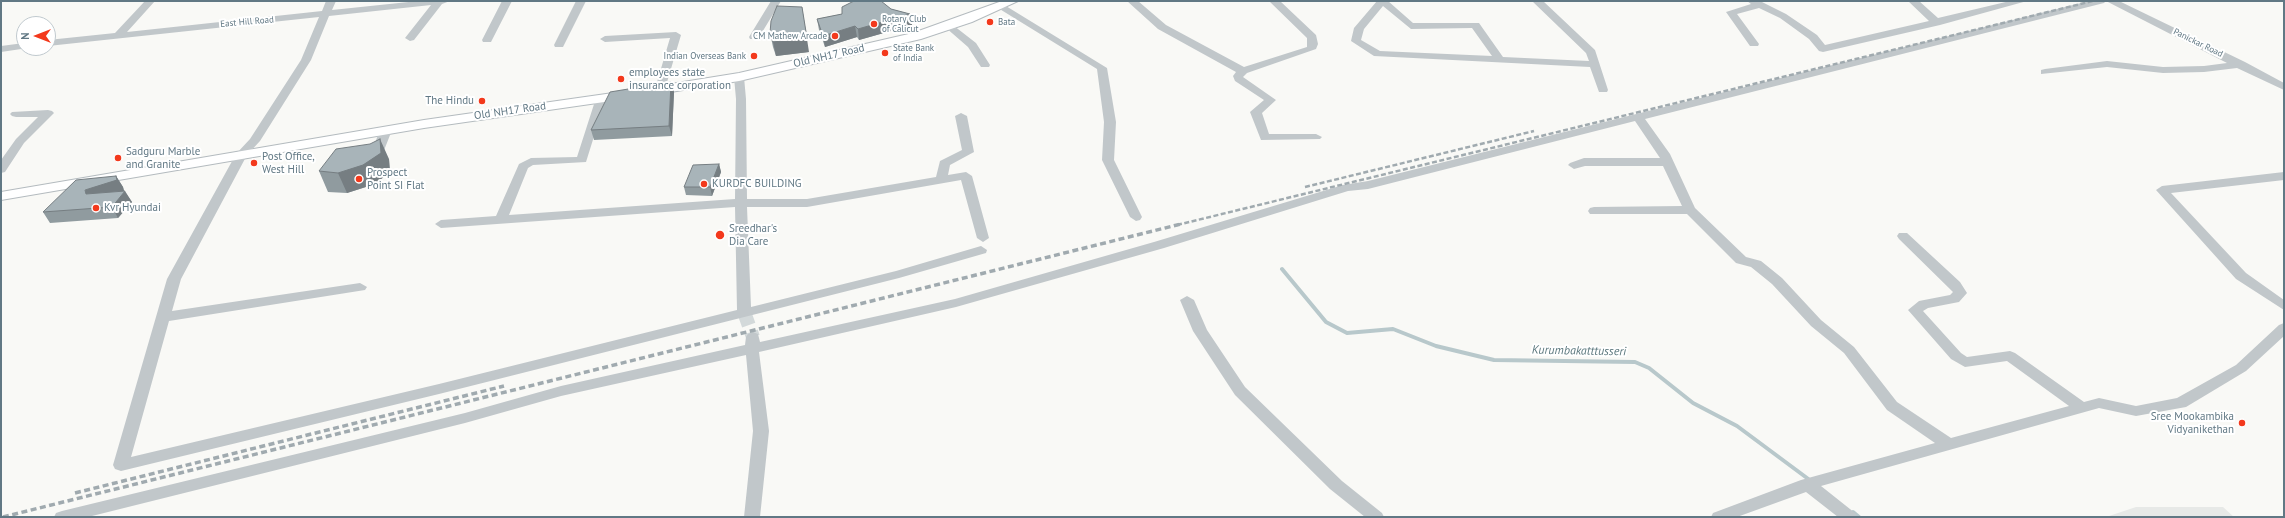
<!DOCTYPE html>
<html>
<head>
<meta charset="utf-8">
<style>
	body { margin:0 }
	#map { position:relative; width:2285px; height:518px; overflow:hidden; background:#f9f9f6; font-family:"PT Sans",sans-serif }
	canvas { display:block }
	.frame { position:absolute; inset:0; border:2px solid #617884; pointer-events:none }
	.north { position:absolute; left:16px; top:16px; width:40px; height:40px; box-sizing:border-box; background:#fff; border:1px solid #c0c9ce; border-radius:50%; rotate:270deg; font-size:11px; font-weight:700; line-height:16px; text-align:center; color:#617884 }
	.north::after { content:''; display:block; margin:auto; width:14px; height:18px; background:#f3391c; clip-path:polygon(50% 0,100% 100%,50% 72%,0 100%) }
</style>
</head>
<body>
<div id="map">
<canvas width="2285" height="518"></canvas>
<div class="frame"></div>
<div class="north">N</div>
</div>
<script>
const context = document.querySelector('canvas').getContext('2d');
context.lineJoin = 'round';
function paint(path, color) { context.fillStyle = color; context.fill(path, 'evenodd'); }
const shape = rows => new Path2D(rows.map(r => 'M' + r).join(''));
function stroke(path, color, width, dash) { context.strokeStyle = color; context.lineWidth = width; context.lineCap = dash ? 'butt' : 'round'; context.setLineDash(dash || []); context.stroke(path); }
function drawText(font, color, halo, rows, align = 'center') {
  context.font = font + ' "PT Sans",sans-serif'; context.lineWidth = 4; context.setLineDash([]); context.textBaseline = 'middle'; context.strokeStyle = halo; context.fillStyle = color; for (const [text, x, y, turn = 0] of rows) {
    context.save(); context.translate(x, y); context.rotate((+turn || 0) * Math.PI / 180); context.textAlign = isNaN(turn) ? turn : align; if (halo) context.strokeText(text, 0, 0); context.fillText(text, 0, 0); context.restore();
  }
}
const built = shape([
	[2136,507,2223,507,2234,517,2106,517]
]);
const stream = shape([
	[1282,269,1326,322,1347,333,1393,329,1436,346,1494,360,1635,362,1649,368,1693,403,1737,426,1811,481],
	[1853,512,1859,517]
]);
const minorTunnel = shape([
	[744,312,753,337]
]);
const minor = shape([
	[145,1,155,1,127,32,322,11,326,1,336,1,332,10,418,1,450,1,442,4,414,40,410,41,405,38,431,5,329,16,311,60,260,141,247,155,181,279,172,311,360,283,367,287,365,290,169,321,131,457,439,384,737,310,735,207,441,228,435,224,441,220,496,216,519,164,531,158,577,157,596,98,601,95,606,98,586,162,533,165,528,168,509,215,735,199,736,99,734,77,739,74,744,77,746,99,747,199,807,199,936,177,940,161,962,150,955,116,961,113,967,116,974,152,950,165,948,175,966,172,972,176,989,238,983,242,977,238,961,180,807,207,747,207,751,307,896,271,981,246,987,250,986,253,899,278,439,394,121,471,115,469,113,465,167,279,236,154,250,139,301,60,319,17,48,46,48,40,115,33,145,1],
	[502,1,512,1,492,40,491,42,483,42,482,40,502,1],
	[576,1,586,1,563,47,555,47,554,45,576,1],
	[771,1,781,1,758,39,750,39,749,37,771,1],
	[1127,1,1138,1,1166,25,1244,67,1307,47,1307,38,1269,1,1280,1,1316,35,1318,44,1316,49,1247,73,1243,77,1276,100,1262,113,1269,134,1316,134,1322,137,1320,139,1261,140,1250,112,1264,100,1235,81,1233,76,1236,72,1158,29,1127,1],
	[1377,1,1388,1,1413,23,1479,23,1503,57,1589,61,1586,53,1532,1,1543,1,1595,50,1608,90,1607,92,1599,92,1590,67,1374,56,1351,41,1354,28,1377,1],
	[1383,6,1411,29,1472,28,1492,56,1380,51,1361,40,1364,29,1383,6],
	[1747,1,1760,1,1786,14,1817,35,1825,45,1929,21,1908,1,1919,1,1938,18,2010,1,2027,1,1940,25,1823,52,1819,51,1809,39,1780,18,1759,8,1737,14,1759,44,1758,46,1750,46,1726,12,1751,4,1747,1],
	[2089,1,2106,1,2104,3,1645,119,1670,154,1695,208,1746,257,1761,261,1782,278,1821,320,1854,347,1897,402,1951,438,2069,406,2007,361,1965,367,1951,359,1908,310,1919,301,1950,295,1953,292,1899,239,1897,236,1899,233,1907,233,1960,282,1967,293,1959,302,1928,308,1923,311,1961,353,1967,357,2010,351,2015,353,2084,402,2099,398,2136,406,2177,398,2236,365,2279,325,2284,323,2284,336,2246,371,2186,407,2136,416,2099,408,1821,486,1855,513,1857,517,1838,517,1806,492,1737,517,1711,517,1713,513,1801,480,1935,443,1887,410,1844,353,1811,326,1772,284,1751,267,1736,263,1687,214,1590,214,1588,211,1590,208,1594,207,1682,206,1663,166,1585,166,1574,169,1568,165,1570,163,1584,158,1660,158,1635,121,1368,189,1348,191,1164,248,956,307,759,352,769,431,760,517,744,517,753,431,746,355,561,396,465,423,88,517,54,517,56,513,62,511,465,413,561,386,745,345,746,337,748,334,753,332,758,334,760,342,955,299,1154,242,1343,185,1368,181,2089,1],
	[2106,1,2119,1,2245,62,2284,83,2284,90,2237,68,2204,72,2163,73,2107,67,2041,74,2041,70,2045,69,2107,61,2163,67,2204,66,2227,63,2106,1],
	[1001,3,1107,68,1116,122,1114,160,1142,217,1140,220,1136,221,1130,217,1102,160,1104,122,1097,69,998,8,996,6,1001,3],
	[949,22,976,43,990,65,989,67,981,67,968,47,945,27,945,23,949,22],
	[676,32,681,35,665,89,660,92,655,89,670,38,605,42,600,39,605,36,676,32],
	[24,43,24,48,28,48,1,52,1,46,24,43],
	[48,110,52,111,54,113,24,143,5,172,1,173,1,160,16,139,38,117,16,117,12,116,10,114,12,112,48,110],
	[386,127,392,130,381,158,379,160,371,160,369,158,380,130,386,127],
	[2284,172,2284,180,2171,193,2246,273,2284,300,2284,310,2236,279,2156,190,2162,186,2284,172],
	[1187,296,1194,300,1207,330,1245,387,1342,481,1382,513,1384,517,1365,517,1330,489,1235,395,1193,331,1180,300,1187,296]
]);
const major = shape([
	[1002,1,1018,1,972,22,921,39,739,81,652,95,645,91,652,87,739,73,913,33,1002,1],
	[627,91,632,92,634,95,632,98,424,128,1,200,1,192,424,120,627,91]
]);
const railFar1 = shape([
	[1305,187,1534,131],
	[1177,225,2093,1]
]);
const rail = shape([
	[75,493,504,386],
	[3,517,1181,224]
]);
const wall = shape([
	[891,9,910,14,912,25,859,40,857,37,825,47,819,30,817,19,842,14],
	[770,33,809,52,776,56,773,47],
	[671,82,674,92,672,136,594,140,591,130],
	[389,159,390,173,372,185,347,193,328,192,319,171],
	[719,164,721,172,712,196,686,195,684,187],
	[116,176,123,187,124,191,132,202,118,218,50,223,43,212]
]);
const shadedWall = shape([
	[802,7,809,52,776,56,773,42],
	[910,14,912,25,859,40,858,29],
	[855,26,857,37,825,47,823,36],
	[671,82,674,92,672,136,669,126],
	[380,139,389,159,390,173,372,185,347,193,338,173],
	[719,164,721,172,712,196,710,187],
	[116,176,123,187,124,191,86,194,85,190],
	[125,191,132,202,118,218,112,207]
]);
const building = shape([
	[854,1,881,1,891,9,910,14,858,29,855,26,823,36,817,19,842,14,842,7,854,1],
	[777,6,802,7,807,38,773,42,770,33,771,21,777,6],
	[671,82,669,126,591,130,610,92,671,82],
	[380,139,381,153,363,165,338,173,319,171,336,149,370,144,380,139],
	[719,164,710,187,684,187,693,165,719,164],
	[116,176,117,180,85,190,86,194,125,191,112,207,43,212,76,180,116,176]
]);
const markers = [
	[990,22,4,"#f3391c"],
	[874,24,4,"#f3391c"],
	[835,36,4,"#f3391c"],
	[885,53,4,"#f3391c"],
	[754,56,4,"#f3391c"],
	[621,79,4,"#f3391c"],
	[482,101,4,"#f3391c"],
	[118,158,4,"#f3391c"],
	[254,163,4,"#f3391c"],
	[359,179,4,"#f3391c"],
	[704,184,4,"#f3391c"],
	[96,208,4,"#f3391c"],
	[720,235,5,"#f3391c"],
	[2242,423,4,"#f3391c"]
];
const farPoinames = [
	["Rotary Club",882,19],
	["of Calicut",882,29],
	["Bata",998,22],
	["CM Mathew Arcade",827,36,"right"],
	["State Bank",893,48],
	["of India",893,58],
	["Indian Overseas Bank",746,56,"right"]
];
const farStreetnames = [
	["East Hill Road",247,22,-5],
	["Panickar Road",2198,43,26]
];
const streetNames = [
	["Old NH17 Road",829,56,-13],
	["Old NH17 Road",510,111,-8]
];
const poiNames = [
	["employees state",629,73],
	["insurance corporation",629,86],
	["The Hindu",474,101,"right"],
	["Sadguru Marble",126,152],
	["and Granite",126,165],
	["Post Office,",262,157],
	["West Hill",262,170],
	["Prospect",367,173],
	["Point SI Flat",367,186],
	["KURDFC BUILDING",712,184],
	["Kvr Hyundai",104,208],
	["Sreedhar's",729,229],
	["Dia Care",729,242],
	["Sree Mookambika",2234,417,"right"],
	["Vidyanikethan",2234,430,"right"]
];
const waterNames = [
	["Kurumbakatttusseri",1579,351,1]
];
paint(built, '#e7e9e7');
stroke(stream, '#b8c8cb', 4);
stroke(minorTunnel, '#d3d9da', 14, [14, 7]);
stroke(major, '#b4bbbf', 2);
paint(minor, '#c1c7ca');
paint(major, '#fff');
stroke(railFar1, '#a0aaaf', 2.5, [5, 2.5]);
stroke(rail, '#a0aaaf', 3.5, [6, 3.5]);
paint(wall, '#909b9f');
paint(shadedWall, '#767e82');
paint(building, '#a8b4b9');
stroke(building, '#767e82', 1);
for (const [x, y, r, color] of markers) { const dot = new Path2D(); dot.arc(x, y, r, 0, 2 * Math.PI); context.fillStyle = color; context.fill(dot); stroke(dot, '#fff', 1.5); }
drawText('9px', '#617884', '#fff', farPoinames, 'left');
drawText('9px', '#617884', '#fff', farStreetnames);
drawText('11px', '#617884', '#fff', streetNames);
drawText('11px', '#617884', '#fff', poiNames, 'left');
drawText('italic 12px', '#5c787e', '#fff', waterNames);
</script>
</body>
</html>
